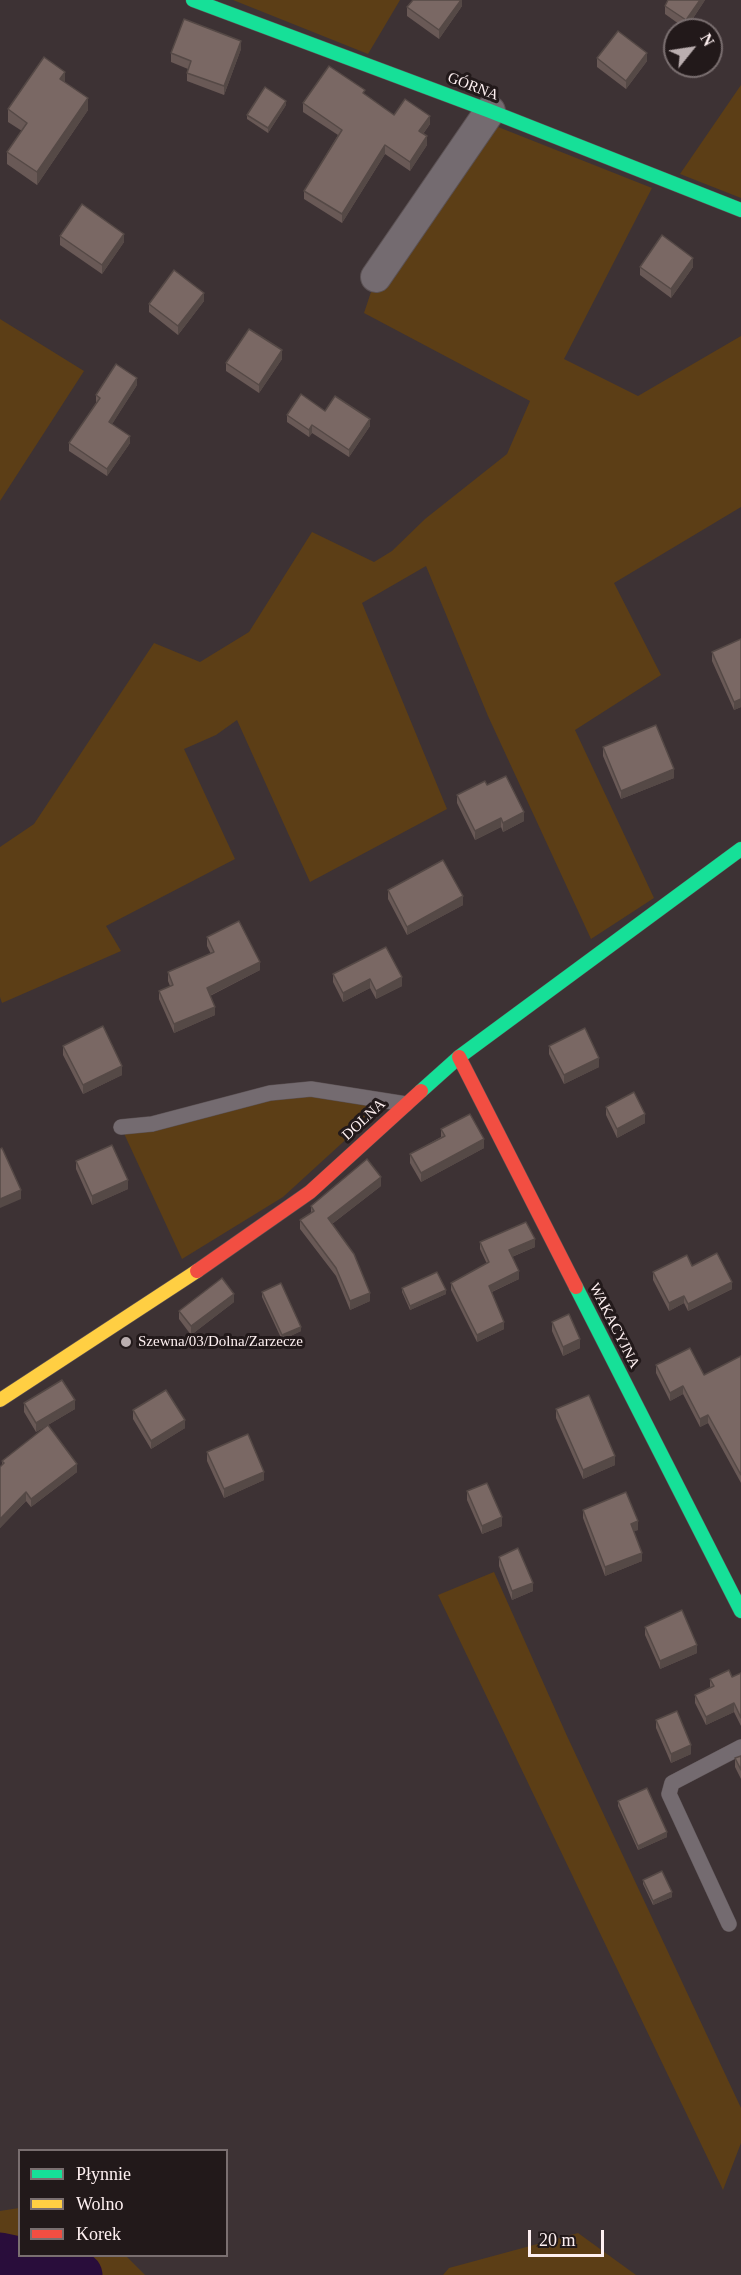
<!DOCTYPE html>
<html>
<head>
<meta charset="utf-8">
<style>
	body { margin:0 }
	#map { position:relative; width:741px; height:2275px; overflow:hidden; background:#3d3234; font-family:"Times New Roman",serif }
	canvas { display:block }
	.legend { position:absolute; left:18px; top:2149px; width:210px; height:108px; box-sizing:border-box; background:#22191a; border:2px solid #7a6f70; margin:0; padding:8px 10px; list-style:none; font-size:18px; color:#fef0f1 }
	.legend li { display:flex; align-items:center; gap:12px; height:30px }
	.legend b { width:30px; border:2px solid #7a6f70 }
	.north { position:absolute; left:663px; top:18px; width:60px; height:60px; box-sizing:border-box; background:#22191a; border:2px solid #7a6f70; border-radius:50%; rotate:60deg; font-size:16px; font-weight:700; line-height:24px; text-align:center; color:#fef0f1 }
	.north::after { content:''; display:block; margin:auto; width:21px; height:27px; background:#baaeaf; clip-path:polygon(50% 0,100% 100%,50% 72%,0 100%) }
	.scale { position:absolute; left:528px; top:2230px; width:76px; height:27px; box-sizing:border-box; border:3px solid #fef0f1; border-top:0; padding-left:8px; font-size:18px; line-height:21px; white-space:nowrap; color:#fef0f1; -webkit-text-stroke:4px #22191a; paint-order:stroke }
</style>
</head>
<body>
<div id="map">
<canvas width="741" height="2275"></canvas>
<ul class="legend">
<li><b style="height:8px;background:#16e098"></b>Płynnie</li>
<li><b style="height:8px;background:#ffcf43"></b>Wolno</li>
<li><b style="height:8px;background:#f24e42"></b>Korek</li>
</ul>
<div class="north">N</div>
<div class="scale">20 m</div>
</div>
<script>
const context = document.querySelector('canvas').getContext('2d');
context.lineJoin = 'round';
function paint(path, color) { context.fillStyle = color; context.fill(path, 'evenodd'); }
const shape = rows => new Path2D(rows.map(r => 'M' + r).join(''));
function stroke(path, color, width, dash) { context.strokeStyle = color; context.lineWidth = width; context.lineCap = dash ? 'butt' : 'round'; context.setLineDash(dash || []); context.stroke(path); }
function drawText(font, color, halo, rows, align = 'center') {
  context.font = font + ' "Times New Roman",serif'; context.lineWidth = 6; context.setLineDash([]); context.textBaseline = 'middle'; context.strokeStyle = halo; context.fillStyle = color; for (const [text, x, y, turn = 0] of rows) {
    context.save(); context.translate(x, y); context.rotate((+turn || 0) * Math.PI / 180); context.textAlign = isNaN(turn) ? turn : align; if (halo) context.strokeText(text, 0, 0); context.fillText(text, 0, 0); context.restore();
  }
}
const green = shape([
	[233,0,400,0,368,54],
	[741,85,741,198,680,174],
	[483,121,652,188,564,359,638,396,741,336,741,507,614,583,661,675,575,730,654,898,591,939,488,716,426,566,362,603,447,809,310,882,237,720,216,735,184,749,235,859,106,926,121,951,2,1003,0,997,0,847,34,824,154,643,200,662,249,632,312,532,374,562,392,551,425,519,507,454,530,401,364,313,376,277],
	[0,319,84,371,0,501],
	[270,1093,388,1101,283,1197,182,1259,121,1127],
	[494,1572,567,1736,741,2108,741,2143,723,2190,438,1595],
	[19,2208,20,2256,126,2256,145,2275,0,2275,0,2211],
	[578,2233,636,2275,443,2275,449,2268]
]);
const river = shape([
	[0,2255,75,2271,80,2275]
]);
const lane = shape([
	[121,1127,152,1124,270,1093,311,1089,406,1104],
	[729,1924,669,1794,672,1783,741,1747]
]);
const street = shape([
	[376,277,490,111]
]);
const fast = shape([
	[193,0,490,111,741,210],
	[421,1091,459,1057,741,849],
	[576,1287,741,1611]
]);
const slow = shape([
	[0,1400,197,1271]
]);
const jam = shape([
	[459,1057,576,1287],
	[197,1271,310,1192,421,1091]
]);
const wall = shape([
	[462,0,462,6,439,39,407,16,407,7],
	[705,0,686,29,665,14,665,6],
	[241,49,224,95,187,81,187,73,188,69,171,62,171,53],
	[597,58,647,61,626,89,597,67],
	[365,94,394,115,430,124,423,134,427,145,410,171,385,154,342,223,304,199,304,191,338,135,303,112,303,103],
	[286,105,268,133,247,119,247,115],
	[8,109,88,110,37,185,7,164,7,152,22,131,8,122],
	[60,236,124,242,102,274,60,245],
	[640,267,693,267,671,298,640,275],
	[204,301,178,335,149,312,149,304],
	[282,359,259,393,226,371,226,363],
	[137,385,112,424,130,443,107,476,69,451,69,443,96,403,96,395],
	[325,411,370,426,349,457,312,433,309,437,287,422,287,415],
	[741,639,741,707,734,710,712,661,712,652],
	[603,747,674,778,621,799,603,756],
	[487,785,524,821,503,832,501,827,475,840,457,803,457,795],
	[388,890,463,905,407,935,388,899],
	[207,937,260,970,210,996,215,1015,174,1033,159,999,159,991,170,986,168,981,168,972,211,954,207,946],
	[333,974,402,986,376,999,370,988,343,1002,333,982],
	[63,1046,122,1075,83,1094,63,1055],
	[549,1046,599,1067,564,1084,549,1054],
	[606,1107,645,1123,617,1138,606,1115],
	[441,1129,484,1148,421,1182,410,1163,410,1154,441,1137],
	[76,1161,128,1189,92,1205,76,1169],
	[381,1186,332,1224,370,1301,350,1310,336,1276,300,1229,300,1220,311,1213,311,1206],
	[480,1242,535,1247,512,1257,519,1279,492,1292,504,1329,477,1342,451,1290,451,1283,487,1264,480,1249],
	[692,1266,732,1289,688,1311,684,1303,669,1311,653,1280,653,1272],
	[402,1288,446,1294,410,1310,402,1292],
	[262,1292,301,1331,282,1340,262,1297],
	[234,1302,191,1335,179,1319,179,1311],
	[552,1322,580,1348,563,1356,552,1331],
	[741,1356,741,1483,708,1423,700,1427,683,1394,670,1401,656,1373,656,1365,704,1375],
	[24,1403,75,1409,36,1432,24,1412],
	[556,1409,615,1465,583,1479,556,1418],
	[133,1410,185,1428,151,1449,133,1419],
	[207,1452,264,1480,224,1498,207,1461],
	[2,1461,77,1472,31,1507,26,1501,0,1528,0,1467,2,1465],
	[467,1491,502,1526,482,1534,467,1500],
	[583,1510,638,1530,634,1531,642,1561,605,1576,583,1518],
	[499,1557,533,1591,512,1600,499,1566],
	[645,1627,697,1653,660,1669,645,1635],
	[741,1673,741,1726,734,1712,706,1725,695,1703,695,1695,710,1688,710,1679,732,1677],
	[656,1720,691,1754,671,1763,656,1728],
	[741,1756,741,1779,735,1767,735,1758],
	[618,1801,667,1837,638,1850,618,1806],
	[643,1880,672,1897,653,1905,643,1884]
]);
const shadedWall = shape([
	[461,0,462,0,462,6,439,39,439,30],
	[700,0,705,0,686,29,686,20],
	[241,41,241,49,224,95,224,86],
	[647,53,647,61,626,89,626,81],
	[65,72,65,84,60,79],
	[88,98,88,110,37,185,37,172],
	[286,101,286,105,268,133,268,128],
	[430,116,430,124,419,139,419,131],
	[427,136,427,145,410,171,410,162],
	[385,145,385,154,342,223,342,214],
	[124,234,124,242,102,274,102,265],
	[693,258,693,267,671,298,671,289],
	[204,293,204,301,178,335,178,326],
	[282,350,282,359,259,393,259,385],
	[137,378,137,385,109,429,109,422],
	[370,419,370,426,349,457,349,450],
	[312,425,312,433,309,437,309,430],
	[130,436,130,443,107,476,107,469],
	[741,699,741,707,734,710,734,702],
	[674,769,674,778,621,799,621,791],
	[524,812,524,821,503,832,503,823],
	[501,818,501,827,475,840,475,831],
	[463,896,463,905,407,935,407,927],
	[260,962,260,970,207,997,207,988],
	[402,977,402,986,376,999,376,991],
	[370,979,370,988,343,1002,343,993],
	[215,1007,215,1015,174,1033,174,1024],
	[599,1058,599,1067,564,1084,564,1075],
	[122,1066,122,1075,83,1094,83,1085],
	[645,1114,645,1123,617,1138,617,1129],
	[484,1139,484,1148,421,1182,421,1173],
	[381,1177,381,1186,328,1227,328,1218],
	[128,1180,128,1189,92,1205,92,1196],
	[21,1190,21,1199,0,1208,0,1199],
	[535,1239,535,1247,509,1258,509,1250],
	[519,1271,519,1279,489,1293,489,1286],
	[732,1282,732,1289,688,1311,688,1304],
	[446,1290,446,1294,410,1310,410,1306],
	[370,1293,370,1301,350,1310,350,1301],
	[234,1294,234,1302,191,1335,191,1326],
	[684,1296,684,1303,669,1311,669,1303],
	[504,1322,504,1329,477,1342,477,1335],
	[301,1327,301,1331,282,1340,282,1335],
	[580,1339,580,1348,563,1356,563,1347],
	[683,1386,683,1394,670,1401,670,1393],
	[75,1400,75,1409,36,1432,36,1423],
	[708,1415,708,1423,700,1427,700,1419],
	[185,1420,185,1428,151,1449,151,1441],
	[615,1456,615,1465,583,1479,583,1470],
	[77,1464,77,1472,31,1507,31,1499],
	[264,1472,264,1480,224,1498,224,1489],
	[26,1492,26,1501,0,1528,0,1519],
	[502,1517,502,1526,482,1534,482,1526],
	[638,1521,638,1530,631,1532,631,1524],
	[642,1553,642,1561,605,1576,605,1567],
	[533,1583,533,1591,512,1600,512,1591],
	[697,1645,697,1653,660,1669,660,1661],
	[734,1703,734,1712,706,1725,706,1717],
	[691,1745,691,1754,671,1763,671,1754],
	[667,1832,667,1837,638,1850,638,1846],
	[672,1892,672,1897,653,1905,653,1901]
]);
const building = shape([
	[413,0,461,0,439,30,407,7,413,0],
	[668,0,700,0,686,20,665,6,668,0],
	[184,19,241,41,224,86,187,73,191,61,171,53,184,19],
	[618,31,647,53,626,81,597,58,618,31],
	[44,57,65,72,60,79,88,98,37,172,7,152,27,123,8,109,44,57],
	[329,66,365,90,363,93,394,115,405,99,430,116,419,131,427,136,410,162,385,145,342,214,304,191,342,130,303,103,329,66],
	[265,87,286,101,268,128,247,115,265,87],
	[82,204,124,234,102,265,60,236,82,204],
	[662,235,693,258,671,289,640,267,662,235],
	[174,270,204,293,178,326,149,304,174,270],
	[249,329,282,350,259,385,226,363,249,329],
	[116,364,137,378,109,422,130,436,107,469,69,443,100,398,96,395,116,364],
	[301,394,325,411,335,396,370,419,349,450,312,425,309,430,287,415,301,394],
	[741,639,741,699,734,702,712,652,741,639],
	[656,725,674,769,621,791,603,747,656,725],
	[506,776,524,812,503,823,501,818,475,831,457,795,485,781,487,785,506,776],
	[443,860,463,896,407,927,388,890,443,860],
	[239,921,260,962,207,988,215,1007,174,1024,159,991,173,985,168,972,214,952,207,937,239,921],
	[386,947,402,977,376,991,370,979,343,993,333,974,386,947],
	[103,1026,122,1066,83,1085,63,1046,103,1026],
	[585,1028,599,1058,564,1075,549,1046,585,1028],
	[634,1092,645,1114,617,1129,606,1107,634,1092],
	[470,1114,484,1139,421,1173,410,1154,445,1136,441,1129,470,1114],
	[112,1145,128,1180,92,1196,76,1161,112,1145],
	[2,1148,21,1190,0,1199,0,1149,2,1148],
	[367,1159,381,1177,328,1218,354,1254,370,1293,350,1301,336,1268,300,1220,314,1211,311,1206,367,1159],
	[526,1222,535,1239,509,1250,519,1271,489,1286,504,1322,477,1335,451,1283,489,1262,480,1242,526,1222],
	[717,1253,732,1282,688,1304,684,1296,669,1303,653,1272,687,1255,692,1266,717,1253],
	[437,1272,446,1290,410,1306,402,1288,437,1272],
	[222,1278,234,1294,191,1326,179,1311,222,1278],
	[281,1283,301,1327,282,1335,262,1292,281,1283],
	[569,1314,580,1339,563,1347,552,1322,569,1314],
	[690,1348,704,1375,741,1356,741,1475,708,1415,700,1419,683,1386,670,1393,656,1365,690,1348],
	[62,1380,75,1400,36,1423,24,1403,62,1380],
	[166,1390,185,1420,151,1441,133,1410,166,1390],
	[589,1395,615,1456,583,1470,556,1409,589,1395],
	[48,1425,77,1464,31,1499,26,1492,0,1519,0,1467,4,1463,2,1461,48,1425],
	[248,1434,264,1472,224,1489,207,1452,248,1434],
	[487,1483,502,1517,482,1526,467,1491,487,1483],
	[626,1492,638,1521,631,1524,642,1553,605,1567,583,1510,626,1492],
	[518,1548,533,1583,512,1591,499,1557,518,1548],
	[682,1610,697,1645,660,1661,645,1627,682,1610],
	[729,1670,732,1677,741,1673,741,1718,734,1703,706,1717,695,1695,714,1686,710,1679,729,1670],
	[677,1711,691,1745,671,1754,656,1720,677,1711],
	[741,1756,741,1770,735,1758,741,1756],
	[647,1788,667,1832,638,1846,618,1801,647,1788],
	[662,1871,672,1892,653,1901,643,1880,662,1871]
]);
const markers = [
	[126,1342,6,"#baaeaf"]
];
const streetNames = [
	["GÓRNA",473,87,21],
	["DOLNA",364,1120,-43],
	["WAKACYJNA",614,1326,63]
];
const poiNames = [
	["Szewna/03/Dolna/Zarzecze",138,1342]
];
paint(green, '#5c3e16');
stroke(river, '#290d3b', 45);
stroke(lane, '#5b5153', 16);
stroke(street, '#5b5153', 32);
stroke(fast, '#5b5153', 15);
stroke(slow, '#5b5153', 15);
stroke(jam, '#5b5153', 15);
stroke(lane, '#746b70', 15);
stroke(street, '#746b70', 30);
stroke(fast, '#16e098', 14);
stroke(slow, '#ffcf43', 14);
stroke(jam, '#f24e42', 14);
paint(wall, '#695956');
paint(shadedWall, '#554946');
paint(building, '#7a6864');
stroke(building, '#554946', 1.5);
for (const [x, y, r, color] of markers) { const dot = new Path2D(); dot.arc(x, y, r, 0, 2 * Math.PI); context.fillStyle = color; context.fill(dot); stroke(dot, '#22191a', 2); }
drawText('15px', '#fef0f1', '#22191a', streetNames);
drawText('15px', '#fef0f1', '#22191a', poiNames, 'left');
</script>
</body>
</html>
